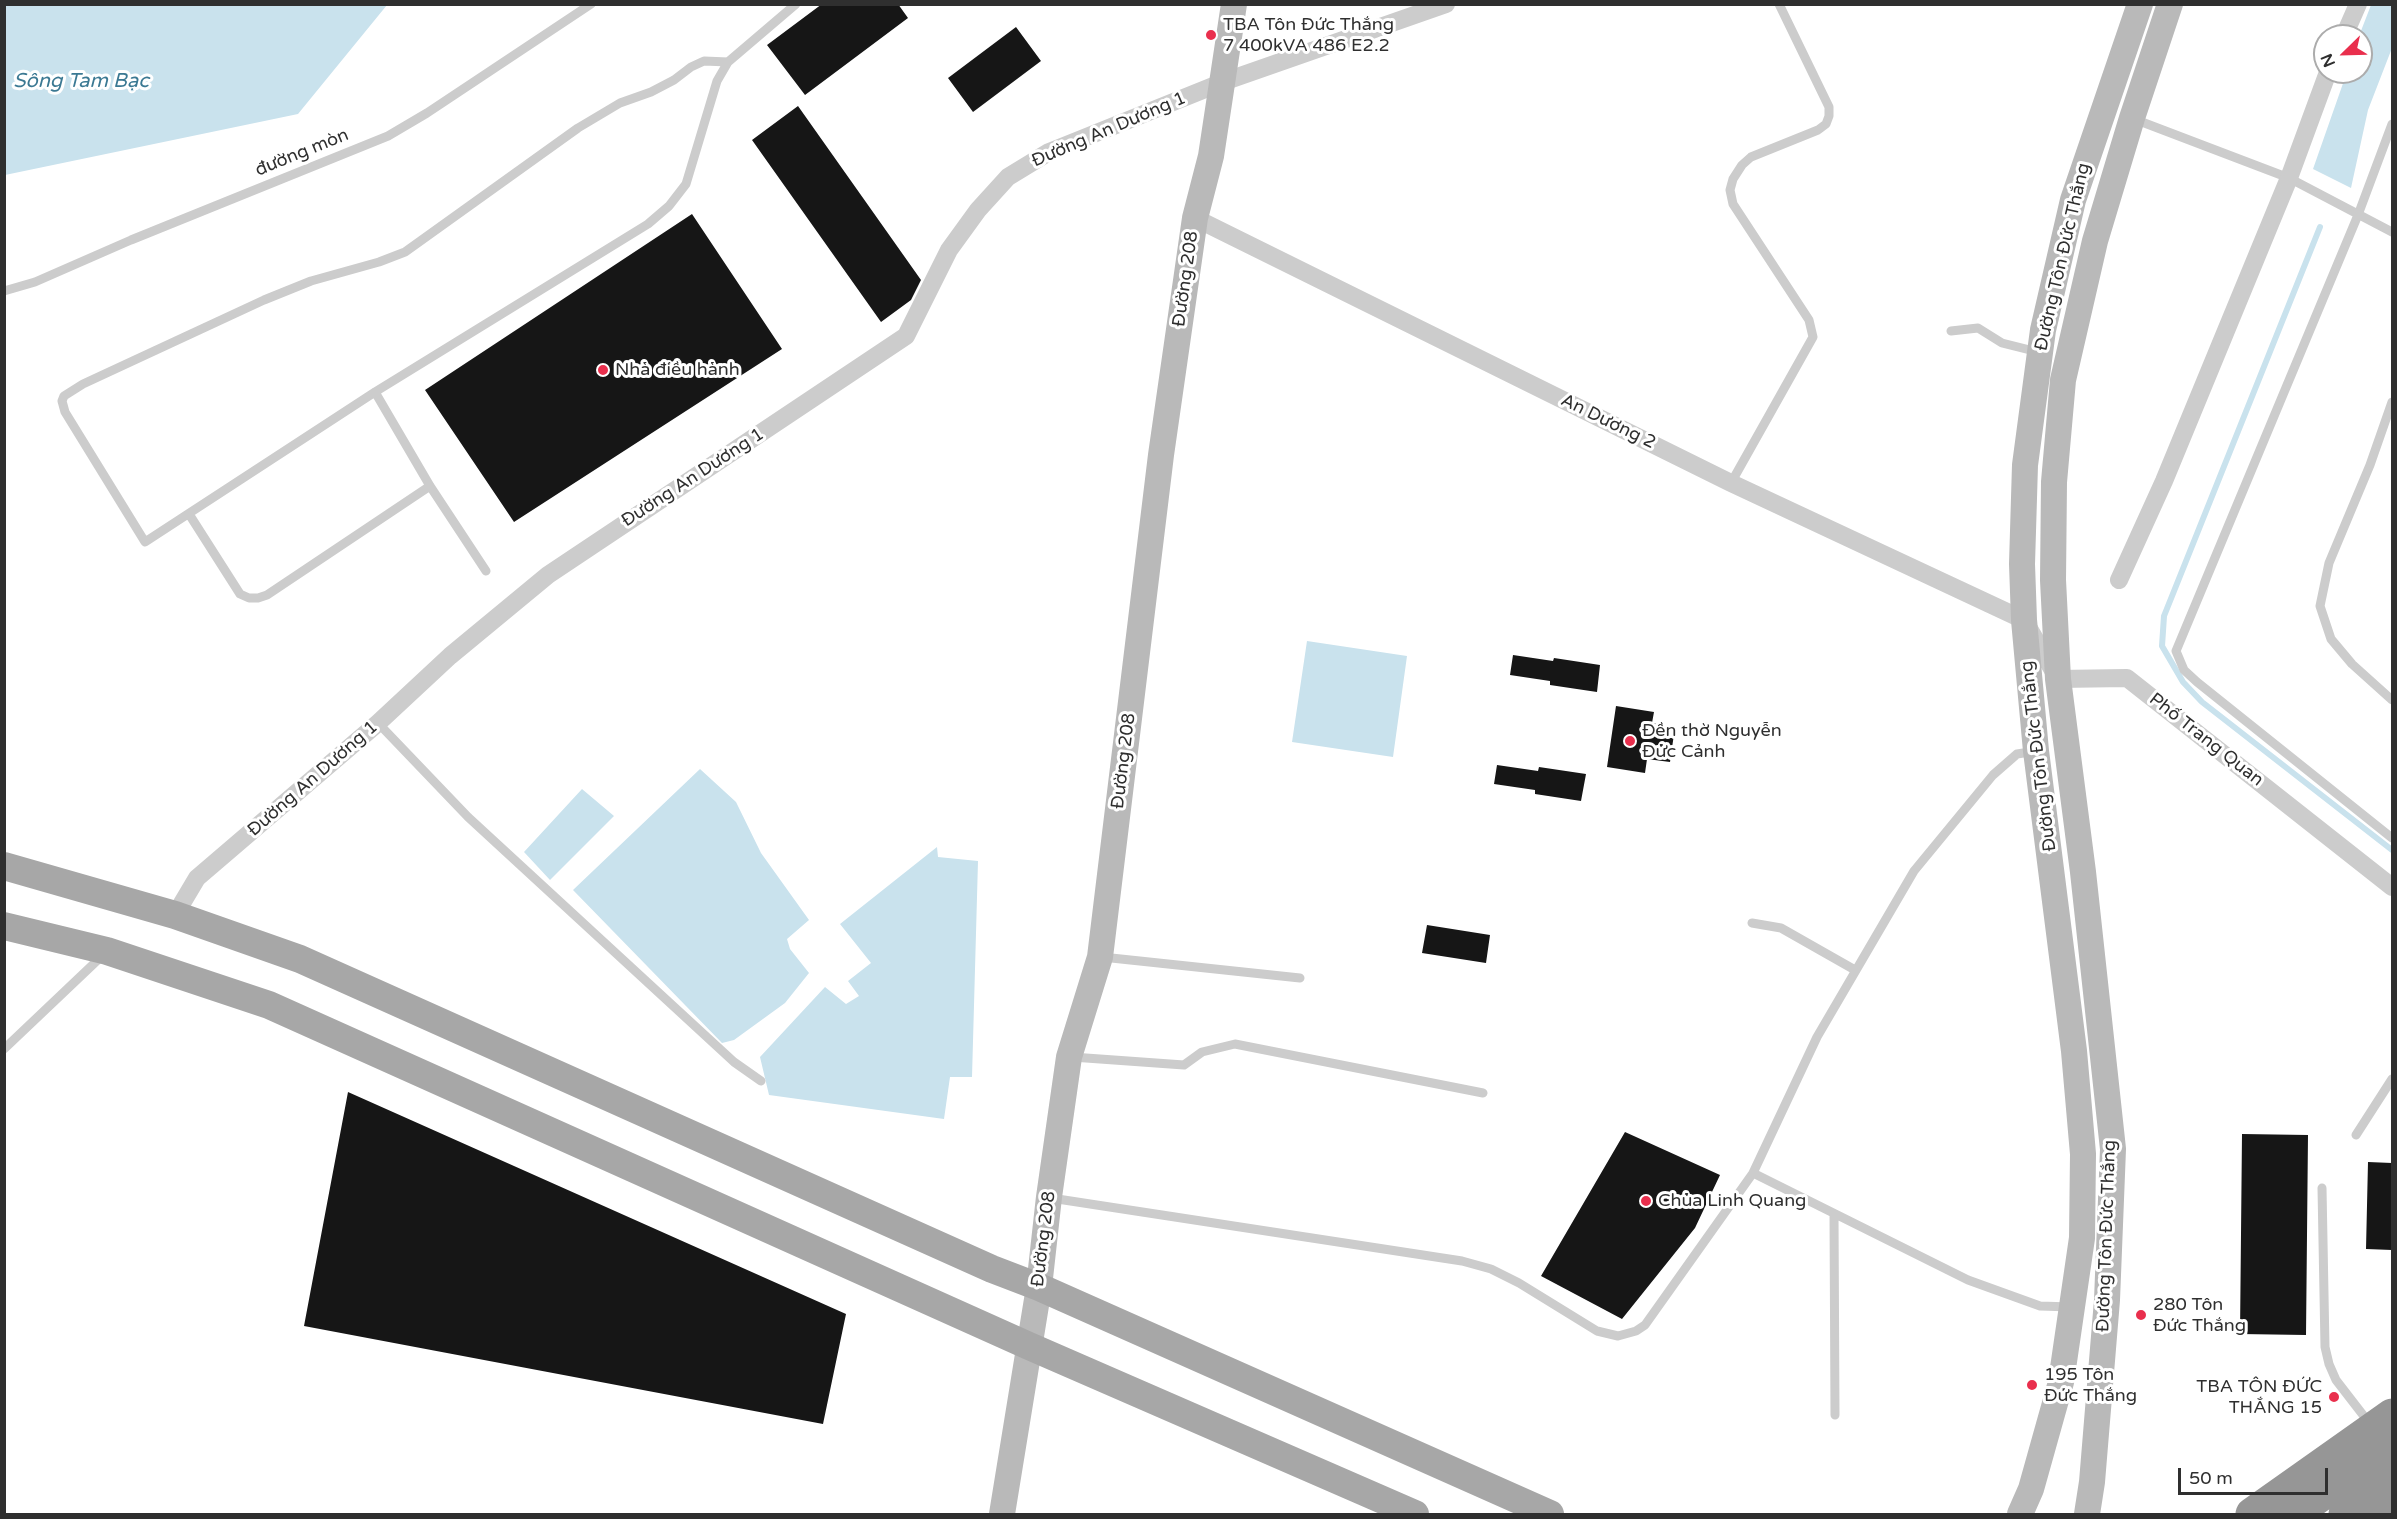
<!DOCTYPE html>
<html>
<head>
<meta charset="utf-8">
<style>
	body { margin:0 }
	#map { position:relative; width:2397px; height:1519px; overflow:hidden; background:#fff; font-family:"Varela Round",sans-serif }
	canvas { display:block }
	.frame { position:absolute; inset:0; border:6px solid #2f2f2f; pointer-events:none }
	.north { position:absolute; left:2313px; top:24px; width:60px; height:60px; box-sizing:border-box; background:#fff; border:2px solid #acacac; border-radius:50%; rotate:247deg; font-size:16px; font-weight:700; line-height:24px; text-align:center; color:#2f2f2f }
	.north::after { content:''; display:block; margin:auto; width:21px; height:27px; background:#e92f4d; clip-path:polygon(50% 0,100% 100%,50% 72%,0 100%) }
	.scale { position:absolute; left:2178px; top:1468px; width:150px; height:27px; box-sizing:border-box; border:3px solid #2f2f2f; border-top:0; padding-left:8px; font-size:18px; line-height:21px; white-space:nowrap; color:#2f2f2f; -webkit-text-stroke:4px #fff; paint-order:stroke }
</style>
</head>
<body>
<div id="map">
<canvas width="2397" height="1519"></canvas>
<div class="frame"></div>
<div class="north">N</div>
<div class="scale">50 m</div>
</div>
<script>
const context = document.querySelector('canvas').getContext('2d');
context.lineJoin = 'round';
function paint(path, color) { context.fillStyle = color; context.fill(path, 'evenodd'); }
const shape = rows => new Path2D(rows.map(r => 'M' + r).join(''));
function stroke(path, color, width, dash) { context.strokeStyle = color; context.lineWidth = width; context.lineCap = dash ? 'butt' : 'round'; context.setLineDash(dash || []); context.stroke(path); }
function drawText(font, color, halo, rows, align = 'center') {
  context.font = font + ' "Varela Round",sans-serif'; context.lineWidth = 6; context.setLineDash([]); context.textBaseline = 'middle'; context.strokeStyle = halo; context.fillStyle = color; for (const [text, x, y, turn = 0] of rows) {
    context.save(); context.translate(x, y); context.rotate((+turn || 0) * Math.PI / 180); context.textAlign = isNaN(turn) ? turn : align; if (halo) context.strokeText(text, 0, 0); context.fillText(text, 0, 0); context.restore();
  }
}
const water = shape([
	[5,4,387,4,387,5,298,114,5,175],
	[2371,5,2392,5,2392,48,2368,110,2351,188,2313,169,2347,72,2361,72,2359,36],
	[1307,641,1407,656,1393,757,1292,742],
	[700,769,736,802,761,853,809,920,787,939,790,949,809,973,785,1003,734,1040,722,1043,573,890],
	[582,789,614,816,550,880,524,852],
	[937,847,938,857,978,861,972,1077,950,1077,944,1119,769,1095,760,1057,825,987,846,1004,859,996,848,981,871,963,840,924]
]);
const stream = shape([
	[2320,227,2164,616,2162,646,2183,682,2202,702,2392,850]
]);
const building = shape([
	[822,4,898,4,908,18,805,95,767,45],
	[1016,27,1041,61,973,112,948,78],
	[798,106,921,280,911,300,881,322,752,140],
	[692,214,782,349,514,522,425,390],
	[1513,655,1553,661,1554,658,1600,665,1597,692,1550,685,1550,681,1510,675],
	[1616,706,1654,712,1652,723,1675,727,1670,762,1647,759,1645,773,1607,767],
	[1497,765,1538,771,1539,767,1586,774,1581,801,1535,794,1535,790,1494,784],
	[1427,925,1490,935,1486,963,1422,953],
	[348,1092,846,1314,823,1424,304,1326],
	[1625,1132,1720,1175,1695,1228,1622,1319,1541,1276],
	[2242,1134,2308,1135,2306,1335,2240,1334],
	[2368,1162,2392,1163,2392,1250,2366,1249]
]);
const lane = shape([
	[728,62,704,61,691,67,674,80,651,92,620,103,578,128,405,252,379,262,311,281,264,300,83,384,64,396,62,401,65,412,145,542,375,392,648,224,669,206,686,184,717,81,728,62,796,4],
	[2134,119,2289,178,2392,232],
	[2392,124,2358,215,2176,651,2184,670,2197,682,2392,838],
	[4,291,35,282,131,240,388,136,427,113,591,4],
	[1951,331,1978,328,2002,343,2038,352],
	[375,392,430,486,486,571],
	[2392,402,2370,465,2329,563,2320,606,2331,639,2352,664,2392,700],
	[1731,483,1813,337,1809,320,1733,204,1730,190,1733,179,1742,165,1751,157,1818,130,1826,124,1829,116,1829,107,1779,4],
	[189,514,240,594,249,598,258,598,267,595,430,486],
	[378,723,468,817,734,1062,761,1081],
	[1752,923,1781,928,1855,970],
	[1102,957,1300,978],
	[4,1049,103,955],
	[1072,1057,1184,1065,1202,1052,1235,1044,1483,1093],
	[2356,1135,2392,1079],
	[1753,1173,1968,1280,2040,1306,2071,1307],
	[2322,1188,2325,1347,2329,1364,2336,1380,2370,1424],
	[1051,1198,1462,1261,1491,1269,1519,1283,1597,1331,1618,1336,1636,1331,1645,1325,1753,1173,1817,1037,1914,871,1993,775,2017,754,2036,751],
	[1834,1214,1835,1415]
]);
const street = shape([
	[2344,36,2358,4],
	[1195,218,1731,483,2024,620,2058,679,2127,678,2392,887],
	[2119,580,2164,481,2289,178,2328,72],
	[175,915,197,878,378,723,450,656,548,575,906,336,949,250,978,210,1008,177,1049,152,1223,82,1446,4]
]);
const secondary = shape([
	[1002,1514,1039,1287,1049,1197,1069,1057,1100,957,1161,455,1195,218,1211,156,1234,4],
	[2020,1514,2031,1489,2061,1382,2082,1238,2083,1154,2074,1051,2036,751,2024,620,2022,564,2025,465,2043,330,2073,200,2140,4],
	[2087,1514,2092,1482,2107,1300,2113,1149,2083,872,2058,679,2053,580,2054,482,2063,380,2095,241,2132,118,2170,4]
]);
const primary = shape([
	[4,866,175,915,300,959,992,1269,1039,1287,1550,1514],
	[4,926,107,951,269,1005,1029,1346,1415,1514]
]);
const highway = shape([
	[2252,1514,2392,1415],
	[2294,1514,2392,1445],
	[2345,1514,2392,1481],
	[2387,1514,2392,1510]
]);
const markers = [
	[1211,35,6,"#e92f4d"],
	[603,370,6,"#e92f4d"],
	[1630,741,6,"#e92f4d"],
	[1646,1201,6,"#e92f4d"],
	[2141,1315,6,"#e92f4d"],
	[2032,1385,6,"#e92f4d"],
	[2334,1397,6,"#e92f4d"]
];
const poiNames = [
	["TBA Tôn Đức Thắng",1223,25],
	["7 400kVA 486 E2.2",1223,46],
	["Nhà điều hành",615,370],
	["Đền thờ Nguyễn",1642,731],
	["Đức Cảnh",1642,752],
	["Chùa Linh Quang",1658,1201],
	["280 Tôn",2153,1305],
	["Đức Thắng",2153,1326],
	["195 Tôn",2044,1375],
	["Đức Thắng",2044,1396],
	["TBA TÔN ĐỨC",2322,1387,"right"],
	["THẮNG 15",2322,1408,"right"]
];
const streetNames = [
	["Đường An Dương 1",1109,130,-23],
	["đường mòn",302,153,-22],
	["Đường Tôn Đức Thắng",2063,257,-77],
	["Đường 208",1186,279,-82],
	["An Dương 2",1608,422,26],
	["Đường An Dương 1",693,478,-33],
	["Phố Trang Quan",2206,740,38],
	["Đường Tôn Đức Thắng",2039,756,-97],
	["Đường 208",1124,761,-83],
	["Đường An Dương 1",313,779,-41],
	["Đường Tôn Đức Thắng",2107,1236,-88],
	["Đường 208",1044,1239,-83]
];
const waterNames = [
	["Sông Tam Bạc",81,82]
];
paint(water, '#c9e2ed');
stroke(stream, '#c9e2ed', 6);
paint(building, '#161616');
stroke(lane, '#ccc', 9);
stroke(street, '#ccc', 18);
stroke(secondary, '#b9b9b9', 26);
stroke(primary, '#a7a7a7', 28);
stroke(highway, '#969696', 33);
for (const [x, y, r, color] of markers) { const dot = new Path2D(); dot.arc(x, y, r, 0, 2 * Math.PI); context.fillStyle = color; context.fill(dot); stroke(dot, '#fff', 2); }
drawText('18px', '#2f2f2f', '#fff', poiNames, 'left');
drawText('18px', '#2f2f2f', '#fff', streetNames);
drawText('italic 20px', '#3b7993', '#fff', waterNames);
</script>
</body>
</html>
